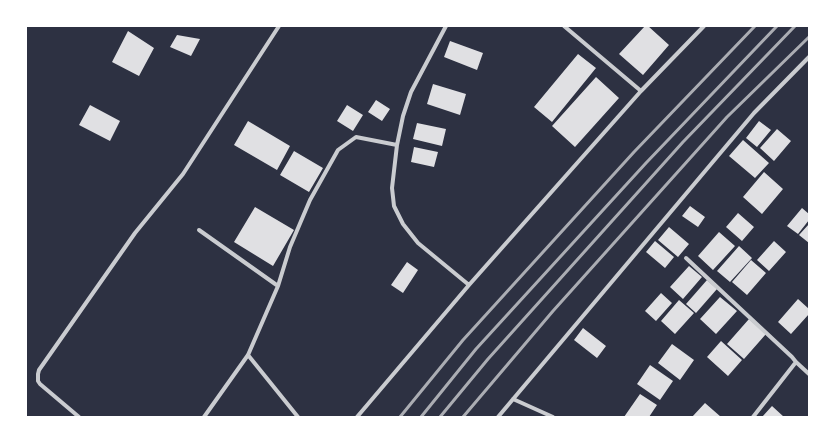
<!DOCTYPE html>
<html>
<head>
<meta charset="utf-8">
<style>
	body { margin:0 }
	#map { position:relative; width:835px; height:443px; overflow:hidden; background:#2d3142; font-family:Helvetica,sans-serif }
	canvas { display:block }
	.frame { position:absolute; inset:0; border:27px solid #fff; pointer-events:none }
</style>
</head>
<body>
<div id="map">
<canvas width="835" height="443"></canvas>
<div class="frame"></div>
</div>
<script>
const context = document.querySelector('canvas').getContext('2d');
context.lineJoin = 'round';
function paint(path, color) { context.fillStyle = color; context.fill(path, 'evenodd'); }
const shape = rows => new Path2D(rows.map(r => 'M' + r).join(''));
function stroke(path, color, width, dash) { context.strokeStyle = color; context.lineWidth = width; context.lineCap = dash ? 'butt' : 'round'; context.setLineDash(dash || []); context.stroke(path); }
const building = shape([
	[645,26,648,26,669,45,643,75,619,54],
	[128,31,154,48,139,76,112,62],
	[177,35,200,39,191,56,170,47],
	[450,41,483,53,477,70,444,57],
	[578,54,596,68,552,122,534,107],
	[596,77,619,98,575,147,552,126],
	[433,84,466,94,460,115,427,104],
	[376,100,390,109,382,121,368,112],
	[90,105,120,121,110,141,79,125],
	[347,105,363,115,353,131,337,121],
	[248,121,290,146,277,170,234,145],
	[759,121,771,130,757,147,746,138],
	[417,123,446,129,442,146,413,139],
	[777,129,791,141,774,161,760,148],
	[743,140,769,163,755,178,729,156],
	[414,147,438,152,434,167,411,162],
	[294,151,323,168,309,192,280,175],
	[764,172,783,189,762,214,743,197],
	[690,206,705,217,698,227,682,216],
	[255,207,294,230,273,266,234,242],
	[802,208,809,214,809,220,798,234,787,226],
	[738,213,754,227,742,241,726,227],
	[809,224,809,243,799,235],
	[669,227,689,244,678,257,658,240],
	[719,232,735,246,713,270,698,256],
	[655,241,674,257,665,268,646,252],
	[774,241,786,252,769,271,757,260],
	[739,246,752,258,730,282,717,271],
	[751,260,766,273,747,295,732,282],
	[407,262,418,270,403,293,391,285],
	[689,266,702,277,683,299,670,287],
	[707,280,717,289,696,313,686,304],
	[661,293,672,303,656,321,645,311],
	[720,297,737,311,716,334,700,319],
	[798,299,809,309,809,314,791,334,778,322],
	[679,300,694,313,675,334,661,321],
	[749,319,766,334,744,359,727,344],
	[583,328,606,346,597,358,574,340],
	[721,341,742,360,728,376,707,357],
	[672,344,694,360,680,380,658,363],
	[650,365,673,381,660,400,637,384],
	[640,394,657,405,649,417,624,417],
	[705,403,721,417,692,417],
	[772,406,784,417,762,417]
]);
const minor = shape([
	[446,26,411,92,403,116,397,145,392,188,394,206,403,224,418,243,469,285],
	[564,26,641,91],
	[199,230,278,286],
	[686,258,792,357,796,362,753,417],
	[248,355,298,417],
	[796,362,809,374],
	[513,399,553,417],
	[79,417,40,384,38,381,38,374,39,370,135,233,183,174,279,26],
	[204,417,248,355,278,286,290,247,310,200,338,150,356,137,397,145],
	[357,417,469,285,641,91,704,26],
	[498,417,754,113,809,57]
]);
const rail = shape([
	[400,417,463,340,634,152,755,26],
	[421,417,476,349,646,163,777,26],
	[440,417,488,359,683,142,795,26],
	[463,417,553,311,727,117,809,37]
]);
paint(building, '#e0e0e3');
stroke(minor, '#caccd0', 4);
stroke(rail, '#abadb3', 3);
</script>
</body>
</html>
